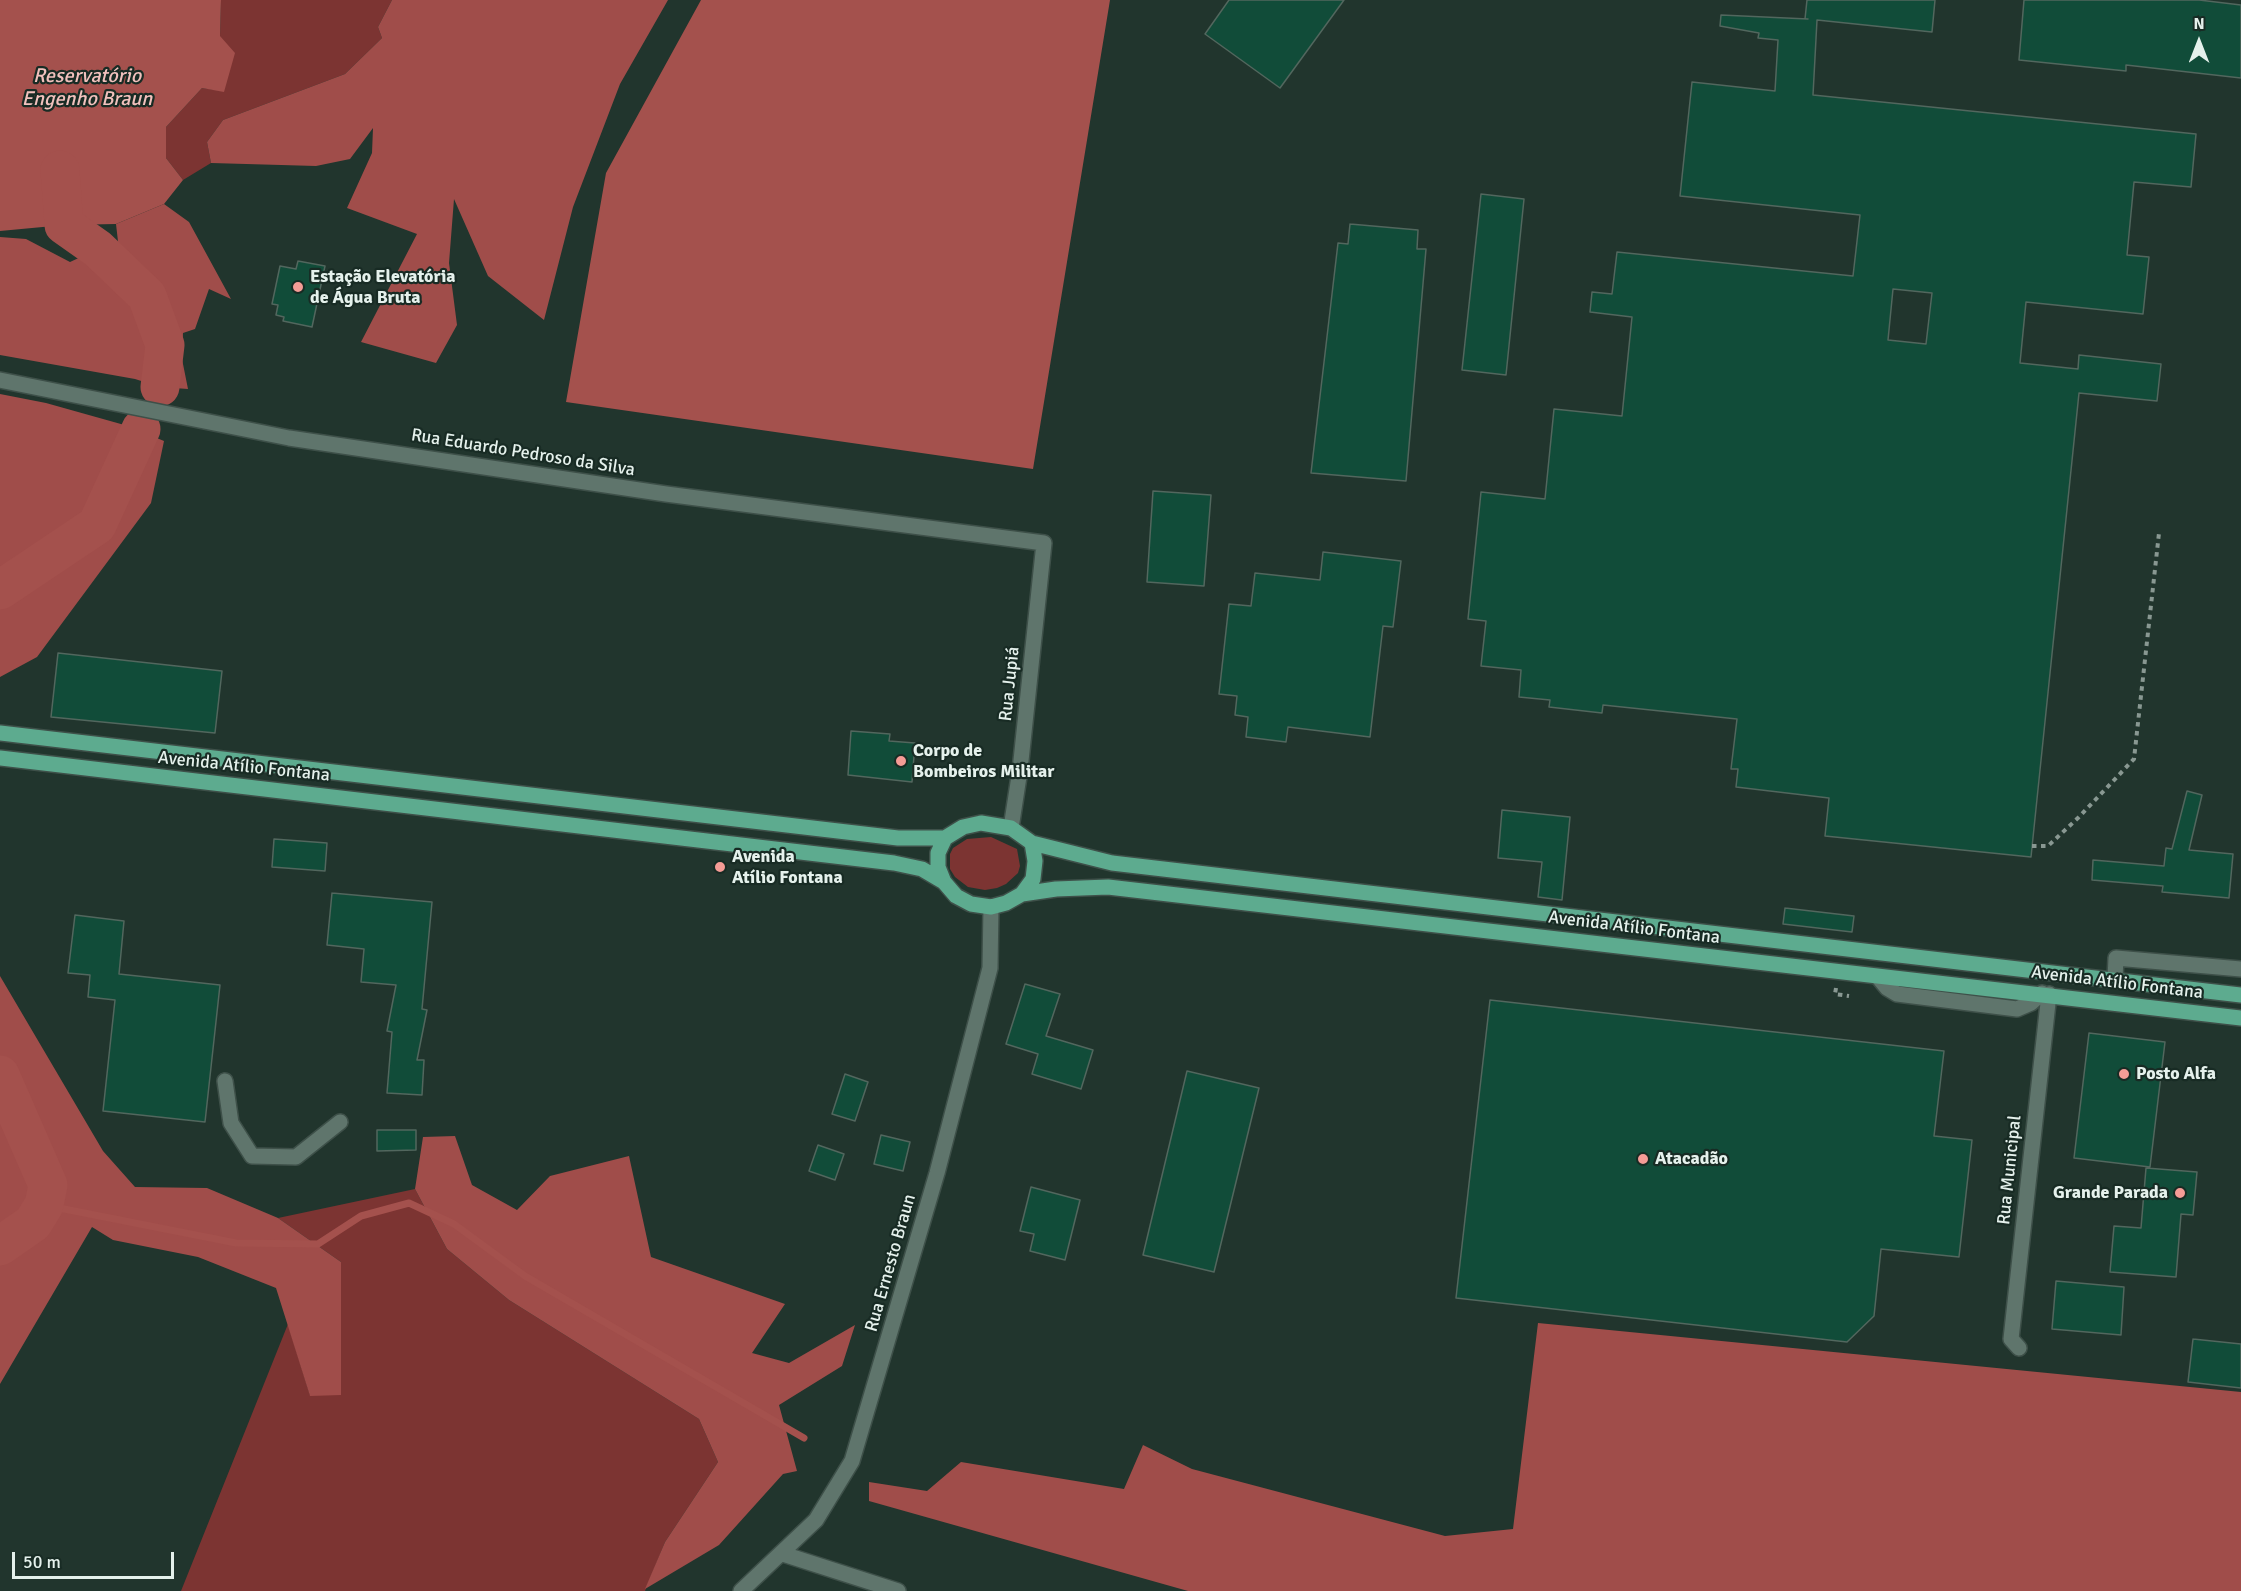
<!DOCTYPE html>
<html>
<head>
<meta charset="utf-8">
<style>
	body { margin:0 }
	#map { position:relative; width:2241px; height:1591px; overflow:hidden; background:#21352d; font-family:Signika,sans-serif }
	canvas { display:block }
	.north { position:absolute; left:2169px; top:12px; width:60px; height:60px; -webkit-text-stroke:4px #182b24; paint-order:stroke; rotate:0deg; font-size:16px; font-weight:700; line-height:24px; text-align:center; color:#e5f1ec }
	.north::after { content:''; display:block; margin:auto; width:21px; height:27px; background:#e5f1ec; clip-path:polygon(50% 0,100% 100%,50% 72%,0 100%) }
	.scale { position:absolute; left:12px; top:1552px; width:162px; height:27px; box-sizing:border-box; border:3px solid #e5f1ec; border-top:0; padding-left:8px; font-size:18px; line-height:21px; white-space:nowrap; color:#e5f1ec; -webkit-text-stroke:4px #182b24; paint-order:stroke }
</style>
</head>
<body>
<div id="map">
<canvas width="2241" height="1591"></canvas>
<div class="north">N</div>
<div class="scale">50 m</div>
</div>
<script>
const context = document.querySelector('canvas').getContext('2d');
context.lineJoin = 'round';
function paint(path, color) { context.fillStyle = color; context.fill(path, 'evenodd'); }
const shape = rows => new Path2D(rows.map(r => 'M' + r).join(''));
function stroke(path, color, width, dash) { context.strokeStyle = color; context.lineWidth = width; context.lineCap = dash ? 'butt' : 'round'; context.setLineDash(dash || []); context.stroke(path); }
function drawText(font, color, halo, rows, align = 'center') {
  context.font = font + ' Signika,sans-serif'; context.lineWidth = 4.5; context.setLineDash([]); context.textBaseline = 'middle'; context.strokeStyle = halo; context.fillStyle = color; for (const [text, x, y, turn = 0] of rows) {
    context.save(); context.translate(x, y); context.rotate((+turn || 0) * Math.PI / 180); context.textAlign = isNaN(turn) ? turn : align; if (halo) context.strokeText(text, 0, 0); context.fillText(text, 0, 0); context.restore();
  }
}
const green = shape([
	[221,0,392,0,378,27,382,38,345,74,223,120,207,142,211,163,183,180,166,158,166,127,202,88,224,91,220,36],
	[991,837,1017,849,1020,866,1018,873,1006,884,997,888,985,890,968,887,955,877,950,869,950,854,953,848,967,839],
	[415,1189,447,1249,509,1300,699,1419,718,1462,665,1542,645,1591,181,1591,288,1324,310,1395,341,1262,278,1218]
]);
const forest = shape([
	[392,0,668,0,620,84,573,207,544,320,488,276,454,199,449,263,457,325,436,363,361,342,417,234,347,208,372,153,373,128,350,159,316,166,211,163,207,142,223,120,345,74,382,38,378,27],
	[164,204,189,222,231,299,209,289,195,329,183,333,182,359,188,389,160,387,135,379,0,355,0,237,26,239,70,262,98,249,119,250,116,224],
	[0,394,46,403,128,426,164,441,151,503,37,657,0,677],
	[0,976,103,1151,135,1187,207,1188,278,1218,341,1262,341,1395,310,1396,276,1288,198,1257,113,1240,92,1227,0,1384],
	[455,1136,472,1185,517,1210,550,1176,629,1156,651,1257,785,1304,752,1353,789,1363,855,1325,842,1366,779,1405,797,1471,783,1474,719,1545,645,1589,665,1542,718,1462,699,1419,509,1300,447,1249,415,1189,423,1137],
	[1538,1323,2241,1392,2241,1591,1188,1591,869,1501,869,1482,927,1491,961,1462,1124,1489,1143,1445,1192,1469,1445,1536,1513,1529]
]);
const water = shape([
	[0,0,221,0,220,36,235,53,224,92,202,88,166,127,166,158,183,180,164,204,116,224,64,225,0,231],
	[701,0,1110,0,1033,469,566,402,606,173]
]);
const stream = shape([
	[44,1205,236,1243,318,1244,361,1216,409,1203,454,1224,525,1276,804,1438]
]);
const river = shape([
	[60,170,64,225,98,249,147,296,165,345,160,387],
	[0,590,97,525,141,429],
	[0,1075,48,1185,44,1205,33,1223,0,1246]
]);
const building = shape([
	[1229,0,1344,0,1280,88,1205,34,1229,0],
	[1807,0,1935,0,1932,32,1817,20,1813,95,2196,134,2191,187,2134,182,2127,255,2149,257,2143,314,2026,302,2020,363,2078,369,2079,355,2161,364,2157,401,2079,393,2031,857,1825,836,1829,798,1736,787,1738,769,1731,769,1737,719,1603,705,1602,713,1549,707,1550,700,1519,697,1521,670,1481,666,1486,621,1468,619,1481,492,1545,499,1554,409,1622,416,1632,317,1590,312,1592,292,1612,294,1617,252,1853,276,1860,215,1680,196,1692,82,1775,91,1778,40,1758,38,1759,33,1720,26,1721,15,1808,19,1805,19,1807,0],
	[1893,289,1932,293,1926,344,1888,340,1893,289],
	[2024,0,2199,0,2241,5,2241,78,2126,65,2126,71,2019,60,2024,0],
	[1481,194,1524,199,1506,375,1462,370,1481,194],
	[1350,224,1418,230,1417,249,1426,249,1406,481,1311,473,1338,243,1348,244,1350,224],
	[298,261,325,266,312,327,283,321,284,317,276,315,278,305,272,304,280,266,296,269,298,261],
	[1153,491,1211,495,1204,586,1147,582,1153,491],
	[1323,552,1401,561,1393,627,1383,626,1370,737,1288,727,1286,742,1246,737,1248,717,1235,715,1237,696,1219,694,1229,604,1251,606,1255,573,1320,580,1323,552],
	[58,653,222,671,215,733,51,717,58,653],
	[851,731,890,734,889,741,915,743,912,782,848,775,851,731],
	[2187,791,2202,795,2189,850,2233,854,2229,898,2162,892,2163,886,2092,880,2093,860,2164,866,2166,848,2172,849,2187,791],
	[1502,810,1570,817,1562,900,1538,897,1542,862,1498,858,1502,810],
	[274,839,327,843,325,871,272,867,274,839],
	[332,893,432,902,422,1009,427,1010,417,1060,424,1060,422,1095,387,1093,392,1032,387,1031,396,985,361,982,364,949,327,945,332,893],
	[1785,908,1854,916,1852,932,1783,924,1785,908],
	[75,915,124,921,119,974,220,985,205,1122,103,1111,115,1000,88,997,90,975,68,973,75,915],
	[1025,984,1060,994,1046,1036,1093,1050,1081,1089,1032,1074,1038,1054,1006,1044,1025,984],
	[1490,1000,1944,1051,1934,1136,1972,1140,1959,1257,1881,1249,1874,1316,1847,1342,1456,1298,1490,1000],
	[2089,1033,2165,1042,2150,1167,2074,1158,2089,1033],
	[1187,1071,1259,1088,1214,1272,1143,1255,1187,1071],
	[845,1074,868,1082,855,1121,832,1114,845,1074],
	[377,1130,416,1130,416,1150,377,1151,377,1130],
	[881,1135,910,1142,903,1171,874,1164,881,1135],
	[818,1145,844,1154,835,1180,809,1171,818,1145],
	[2146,1168,2197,1172,2193,1215,2181,1214,2176,1277,2110,1272,2114,1226,2141,1228,2146,1168],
	[1031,1187,1080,1200,1065,1260,1030,1251,1034,1234,1020,1231,1031,1187],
	[2056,1281,2124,1287,2121,1335,2052,1329,2056,1281],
	[2193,1339,2241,1344,2241,1388,2188,1382,2193,1339]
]);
const path = shape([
	[2032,846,2048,846,2079,817,2134,759,2159,533],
	[1836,988,1835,994,1849,996]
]);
const minor = shape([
	[0,380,289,438,666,494,1044,543,1020,770,1011,828],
	[1878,977,1887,988,1897,994,2017,1009,2031,1003,2042,993],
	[2115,978,2116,958,2241,969],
	[225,1081,231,1123,252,1156,296,1157,340,1122],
	[2019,1348,2011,1339,2049,994],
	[783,1554,898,1591],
	[741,1591,816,1520,852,1461,937,1173,990,968,991,907]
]);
const major = shape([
	[0,733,898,838,945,838],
	[0,758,894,863,922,869,944,882],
	[981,823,1011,828,1032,843,1035,861,1033,879,1022,894,1006,903,991,907,971,904,956,896,944,882,938,867,938,853,945,838,963,827,981,823],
	[1032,843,1112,863,2241,995],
	[1022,894,1056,889,1108,887,2241,1018]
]);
const markers = [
	[298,287,6,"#f59c96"],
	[901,761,6,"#f59c96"],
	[720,867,6,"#f59c96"],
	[2124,1074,6,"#f59c96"],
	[1643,1159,6,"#f59c96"],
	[2180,1193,6,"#f59c96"]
];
const poiNames = [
	["Estação Elevatória",310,277],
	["de Água Bruta",310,298],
	["Corpo de",913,751],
	["Bombeiros Militar",913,772],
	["Avenida",732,857],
	["Atílio Fontana",732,878],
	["Posto Alfa",2136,1074],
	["Atacadão",1655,1159],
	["Grande Parada",2168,1193,"right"]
];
const streetNames = [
	["Rua Eduardo Pedroso da Silva",523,453,9],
	["Rua Jupiá",1010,684,-84],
	["Avenida Atílio Fontana",244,767,6],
	["Avenida Atílio Fontana",1634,928,7],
	["Avenida Atílio Fontana",2117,983,7],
	["Rua Municipal",2010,1170,-84],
	["Rua Ernesto Braun",891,1263,-74]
];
const waterNames = [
	["Reservatório",87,77],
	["Engenho Braun",87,100]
];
paint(green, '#7c3432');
paint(forest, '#a04d4a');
paint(water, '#a4514d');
stroke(stream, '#a4514d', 7);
stroke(river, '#a4514d', 39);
paint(building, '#114c39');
stroke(building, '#52675e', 1.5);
stroke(minor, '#3e5049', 18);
stroke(major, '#3e5049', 18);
stroke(path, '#899892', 4, [4.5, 4.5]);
stroke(minor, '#5f756c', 15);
stroke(major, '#5dab8f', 15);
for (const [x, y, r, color] of markers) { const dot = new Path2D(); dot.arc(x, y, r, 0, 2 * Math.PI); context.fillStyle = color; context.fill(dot); stroke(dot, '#182b24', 2); }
drawText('bold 18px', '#e5f1ec', '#182b24', poiNames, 'left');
drawText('18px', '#e5f1ec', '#182b24', streetNames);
drawText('italic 20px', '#f2c1bd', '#182b24', waterNames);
</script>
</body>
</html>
